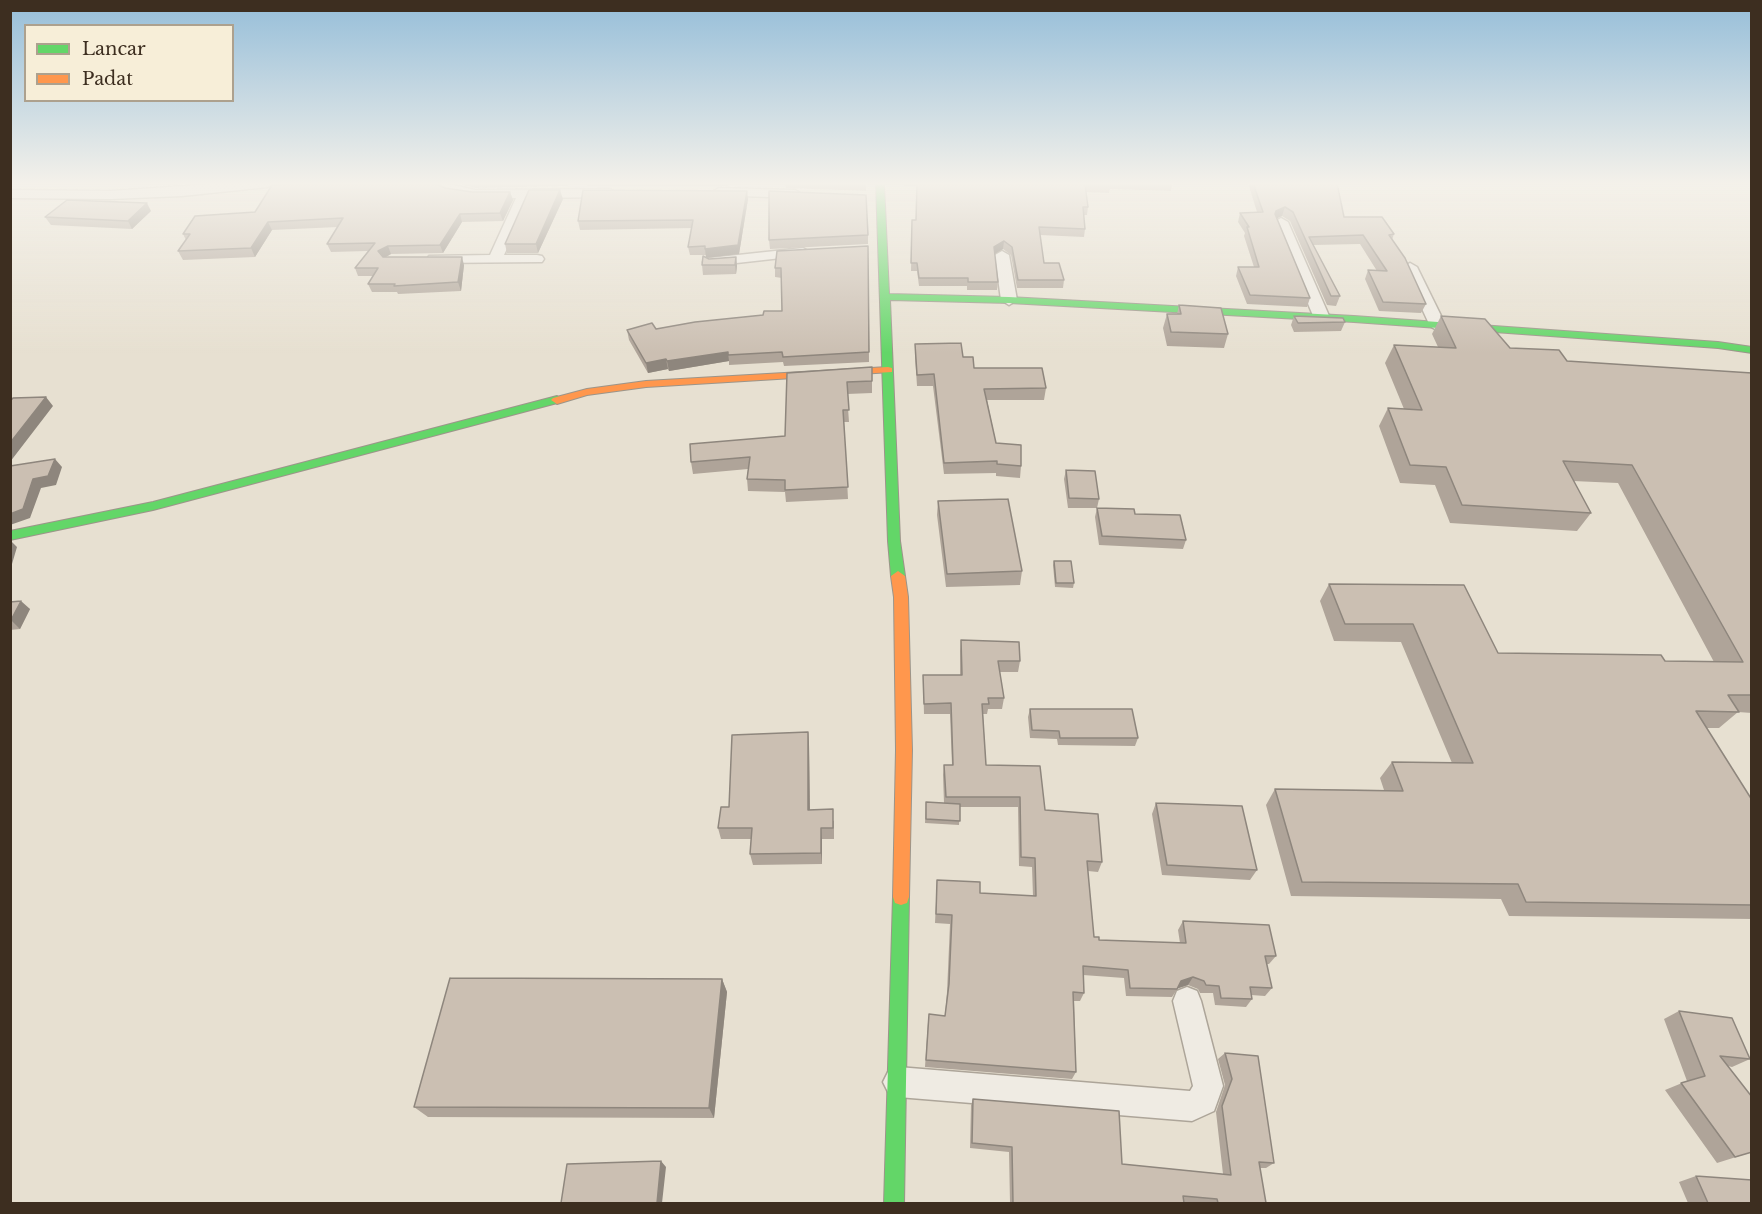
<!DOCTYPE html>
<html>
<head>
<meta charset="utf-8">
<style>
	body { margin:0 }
	#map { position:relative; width:1762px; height:1214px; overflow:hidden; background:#e7e0d1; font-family:"Libre Baskerville",serif }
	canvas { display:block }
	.frame { position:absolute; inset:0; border:12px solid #3d2e20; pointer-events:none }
	.legend { position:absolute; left:24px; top:24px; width:210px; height:78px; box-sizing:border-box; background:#f7eed8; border:2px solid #ada18e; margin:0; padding:8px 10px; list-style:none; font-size:18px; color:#3d2e20 }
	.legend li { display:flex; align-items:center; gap:12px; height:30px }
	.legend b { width:30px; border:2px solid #ada18e }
</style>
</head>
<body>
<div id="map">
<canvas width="1762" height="1214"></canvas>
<div class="frame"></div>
<ul class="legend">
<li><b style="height:8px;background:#63d668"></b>Lancar</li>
<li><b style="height:8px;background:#ff974d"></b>Padat</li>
</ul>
</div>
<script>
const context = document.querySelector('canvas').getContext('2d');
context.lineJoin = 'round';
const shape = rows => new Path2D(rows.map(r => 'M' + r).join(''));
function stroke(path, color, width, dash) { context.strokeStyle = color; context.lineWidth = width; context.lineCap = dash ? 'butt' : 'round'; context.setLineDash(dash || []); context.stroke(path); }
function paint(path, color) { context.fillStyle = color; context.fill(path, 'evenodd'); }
const street = shape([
	[226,183,274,183,268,187,182,196,111,199,10,198,10,190,111,191,226,183],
	[426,183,444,183,475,190,610,189,617,193,610,197,530,198,504,255,537,255,542,256,544,259,542,262,434,263,429,262,427,259,429,256,490,255,516,198,475,198,448,194,426,183],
	[719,188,795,190,802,194,795,198,714,195,712,192,719,188],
	[1281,218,1288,222,1330,318,1328,321,1322,323,1314,318,1274,222,1281,218],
	[803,248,810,252,808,255,710,266,703,262,710,258,803,248],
	[1002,251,1009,255,1017,300,1009,305,1001,300,995,255,1002,251],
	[1410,263,1417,267,1446,326,1444,329,1438,331,1430,326,1403,267,1410,263],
	[1187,987,1197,991,1201,1001,1223,1086,1214,1111,1192,1121,898,1097,888,1092,883,1082,888,1072,898,1067,1190,1091,1193,1086,1173,1001,1177,991,1187,987]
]);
const fast = shape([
	[876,183,884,183,889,294,1009,297,1354,316,1718,342,1752,347,1752,353,1718,348,1354,322,1009,303,890,300,900,541,905,576,898,581,891,576,888,541,876,183],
	[557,396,563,400,561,402,153,510,10,540,10,531,153,502,557,396],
	[901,889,907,891,909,897,904,1204,884,1204,893,897,895,891,901,889]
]);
const slow = shape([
	[888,367,892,368,892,372,646,387,587,395,557,404,551,400,553,398,587,389,646,381,888,367],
	[898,571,905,576,908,597,912,750,909,897,907,903,901,905,895,903,893,897,896,750,894,597,891,576,898,571]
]);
const wall = shape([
	[455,183,570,183,568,186,475,188],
	[587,183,728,183,728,186,587,186],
	[785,183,866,183,866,191,786,188],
	[904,183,1173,183,1171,191,1110,189,1109,193,1086,192,1088,207,1087,215,1084,215,1085,229,1084,237,1040,235,1044,263,1064,280,1063,288,1017,288,1011,255,1003,249,994,254,998,282,997,290,967,290,967,286,919,286,917,271,911,271,912,220,916,220,917,186,904,186],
	[1248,183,1337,183,1344,217,1394,234,1392,240,1426,304,1421,313,1379,311,1365,279,1368,270,1377,271,1360,244,1313,245,1340,296,1336,306,1327,305,1290,221,1282,216,1277,218,1310,298,1307,307,1247,304,1236,276,1238,267,1254,267,1244,236,1245,233,1238,222,1240,213,1257,212],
	[445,188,472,192,510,192,513,200,503,221,462,222,443,253,391,254,386,257,464,265,461,291,398,294,397,292,372,292,368,284,373,276,358,276,355,268,368,251,331,252,327,244,338,227,272,230,255,257,183,260,178,251,186,240,183,234,255,212],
	[563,199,538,253,507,253,505,244],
	[748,199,739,254,706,258,709,259,736,257,737,266,736,274,703,275,702,265,706,258,706,255,690,255,688,247,692,228,580,230,578,221],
	[151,211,132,229,51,225,45,217],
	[868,235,868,244,770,249,769,240],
	[868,246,869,362,784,366,783,362,729,365,729,361,669,371,668,369,648,373,629,340,627,330,656,329,763,315,782,311,782,278,775,277,775,268],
	[1179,305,1228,334,1224,348,1167,346,1163,328,1167,314,1177,314],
	[1294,316,1345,322,1341,331,1294,332,1291,325],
	[1441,316,1510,348,1567,361,1752,373,1752,713,1738,712,1719,728,1706,728,1752,800,1752,919,1509,916,1501,899,1291,896,1266,805,1275,789,1384,790,1380,778,1392,762,1452,763,1401,642,1334,641,1320,601,1329,584,1498,653,1665,661,1714,662,1618,483,1573,481,1591,513,1577,531,1450,523,1435,485,1400,483,1379,426,1388,408,1404,409,1385,363,1394,345,1438,347,1432,334],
	[915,344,963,357,974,368,1046,388,1044,400,987,400,996,443,1021,466,1020,478,996,476,996,473,944,474,933,386,917,386,915,355],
	[787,373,872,381,872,393,847,394,849,422,844,422,848,499,786,502,785,492,748,491,747,479,748,469,693,474,691,462,785,436],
	[1066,470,1099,499,1097,508,1135,514,1186,540,1183,549,1099,545,1095,517,1097,508,1068,508,1064,479],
	[938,501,1022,571,1020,585,946,587,937,515],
	[1054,561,1074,583,1073,588,1055,587,1053,565],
	[10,602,30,609,20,629,10,630],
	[961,640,1020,661,1018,672,999,672,1004,698,1002,709,988,709,987,714,983,714,986,765,1045,810,1102,862,1098,872,1088,871,1094,937,1099,940,1180,943,1178,930,1183,921,1276,956,1269,964,1267,964,1272,988,1265,996,1251,995,1252,999,1246,1007,1215,1005,1213,993,1200,993,1198,989,1188,985,1178,988,1172,997,1126,996,1124,978,1083,975,1084,993,1080,1001,1074,1001,1076,1072,1072,1079,925,1067,928,1022,945,1016,947,992,950,924,935,923,937,880,980,893,1033,896,1032,867,1019,866,1018,807,960,807,959,825,925,823,926,802,944,803,943,775,944,765,952,765,950,714,924,714,923,675,960,675,960,651],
	[1030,709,1138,738,1135,746,1058,745,1057,739,1030,738,1028,717],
	[808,732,809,744,810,810,834,821,834,839,822,839,822,864,753,865,750,854,751,839,721,839,718,828,729,807],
	[1156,803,1257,870,1250,880,1162,875,1152,814],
	[722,979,727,992,714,1118,428,1117,414,1107],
	[1679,1011,1750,1059,1732,1067,1728,1066,1752,1152,1717,1163,1665,1090,1687,1081,1664,1019],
	[1225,1053,1274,1163,1266,1168,1260,1168,1266,1203,1211,1203,1184,1202,1184,1203,1010,1203,1009,1152,970,1148,971,1105,973,1099,1122,1164,1223,1174,1216,1112,1225,1085,1218,1059],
	[1696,1176,1752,1203,1688,1203,1679,1182]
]);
const shadedWall = shape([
	[560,190,563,199,538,253,536,244],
	[747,191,748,199,739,254,706,258,705,249],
	[510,192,513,200,503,221,500,213],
	[147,203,151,211,132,229,128,221],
	[1285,207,1282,216,1273,220,1276,211],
	[460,214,462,222,443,253,440,245],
	[268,222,272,230,255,257,251,248],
	[1004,241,1003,249,993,255,994,247],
	[388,246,391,254,382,259,378,251],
	[462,257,464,265,461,291,458,282],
	[736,257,737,266,736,274,735,265],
	[728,352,729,361,669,371,667,361],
	[666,359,668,369,648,373,646,363],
	[46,397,53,406,10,462,10,443],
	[55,459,62,467,56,485,41,488,30,518,10,525,10,514,33,479],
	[10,540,17,547,12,564,10,564],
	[21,601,30,609,20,629,11,620],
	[808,732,809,744,810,821,808,810],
	[821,828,822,839,822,864,821,853],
	[1193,977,1188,985,1176,989,1181,981],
	[722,979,727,992,714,1118,709,1108],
	[661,1161,666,1167,662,1203,657,1203]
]);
const building = shape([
	[287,183,435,183,445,188,472,192,510,192,500,213,460,214,440,245,388,246,378,251,383,257,462,257,458,282,394,286,395,284,368,284,378,268,355,268,375,243,327,244,343,218,268,222,251,248,178,251,190,234,183,234,195,216,255,212,272,185,287,184,287,183],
	[834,183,866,183,866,184,834,183],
	[917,183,1110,183,1111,185,1085,184,1088,207,1083,207,1085,229,1039,227,1044,263,1059,263,1064,280,1018,280,1012,247,1004,241,994,247,998,282,968,282,968,278,919,278,917,263,911,263,912,220,916,220,917,183],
	[1253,183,1337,183,1344,217,1382,217,1394,234,1389,235,1405,258,1426,304,1383,302,1368,270,1387,271,1363,235,1309,237,1340,296,1331,296,1293,212,1285,207,1276,211,1275,214,1310,298,1250,295,1238,267,1259,267,1247,227,1249,227,1240,213,1263,212,1253,183],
	[529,190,560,190,536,244,505,244,529,190],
	[583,190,747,191,738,245,705,249,705,246,688,247,693,220,578,221,583,190],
	[769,191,866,195,868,235,769,240,769,191],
	[67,200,147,203,128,221,45,217,67,200],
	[868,246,869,352,783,357,782,352,728,355,728,352,667,361,666,359,646,363,627,330,652,323,656,329,695,322,763,315,764,311,782,311,781,268,775,268,777,251,868,246],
	[703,256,709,259,736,257,735,265,702,265,703,256],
	[1179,305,1221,308,1228,334,1171,332,1167,314,1181,314,1179,305],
	[1294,316,1343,318,1345,322,1298,323,1294,316],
	[1441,316,1485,319,1510,348,1559,350,1567,361,1752,373,1752,695,1728,695,1739,712,1696,711,1752,800,1752,905,1526,902,1518,884,1302,882,1275,789,1403,791,1392,762,1473,763,1413,624,1345,624,1329,584,1464,585,1498,653,1661,655,1665,661,1743,662,1632,465,1563,461,1591,513,1462,505,1446,467,1410,465,1388,408,1422,410,1394,345,1456,348,1441,316],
	[961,343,963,357,973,357,974,368,1042,368,1046,388,984,389,996,443,1021,445,1021,466,997,464,997,461,944,463,934,374,917,375,915,344,961,343],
	[872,367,872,381,847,382,849,410,843,410,848,487,785,490,785,480,747,479,750,457,691,462,690,444,785,436,787,373,872,367],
	[46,397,10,443,10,401,13,398,46,397],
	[55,459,48,476,33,479,23,509,10,514,10,466,55,459],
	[1066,470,1095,471,1099,499,1069,498,1066,470],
	[1008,499,1022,571,947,574,938,501,1008,499],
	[1097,508,1134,509,1135,514,1180,515,1186,540,1102,536,1097,508],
	[1054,561,1071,561,1074,583,1056,583,1054,561],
	[21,601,11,620,10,621,10,602,21,601],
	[961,640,1019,642,1020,661,998,661,1004,698,988,698,989,704,982,704,986,765,1040,766,1045,810,1098,814,1102,862,1087,861,1094,937,1099,937,1099,940,1186,943,1183,921,1269,925,1276,956,1265,956,1272,988,1250,987,1252,999,1221,998,1219,986,1206,985,1204,981,1193,977,1181,981,1177,989,1130,988,1128,970,1083,966,1084,993,1073,992,1076,1072,926,1060,929,1014,945,1016,949,984,952,915,936,914,937,880,980,882,980,893,1036,896,1035,858,1021,857,1020,797,946,797,944,765,953,765,951,703,924,704,923,675,962,675,961,640],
	[1030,709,1132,709,1138,738,1060,738,1059,731,1032,730,1030,709],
	[808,732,808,810,833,809,833,828,821,828,821,853,750,854,752,828,718,828,721,807,729,807,732,735,808,732],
	[926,802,960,804,960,821,926,819,926,802],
	[1156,803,1242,806,1257,870,1167,865,1156,803],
	[450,978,722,979,709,1108,414,1107,450,978],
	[1679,1011,1732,1018,1750,1059,1720,1056,1752,1097,1752,1152,1735,1157,1681,1083,1705,1076,1679,1011],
	[1225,1053,1258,1056,1274,1163,1259,1162,1266,1203,1218,1203,1217,1199,1183,1196,1184,1203,1013,1203,1012,1147,972,1143,973,1099,1119,1111,1122,1164,1231,1175,1222,1106,1232,1079,1225,1053],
	[661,1161,657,1203,561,1203,567,1164,661,1161],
	[1696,1176,1752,1180,1752,1203,1708,1203,1696,1176]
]);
stroke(street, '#ada599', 3);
stroke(fast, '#9c958a', 2);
stroke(slow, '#9c958a', 2);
paint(street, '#efebe3');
paint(fast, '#63d668');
paint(slow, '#ff974d');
paint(wall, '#afa499');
paint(shadedWall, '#8e867d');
paint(building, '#cbbfb2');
stroke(building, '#8e867d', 1.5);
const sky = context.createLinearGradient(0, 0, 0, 353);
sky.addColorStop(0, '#96bed9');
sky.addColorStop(0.52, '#f4f1ea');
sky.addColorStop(1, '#f4f1ea00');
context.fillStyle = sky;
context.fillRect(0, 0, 1762, 353);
</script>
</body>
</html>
